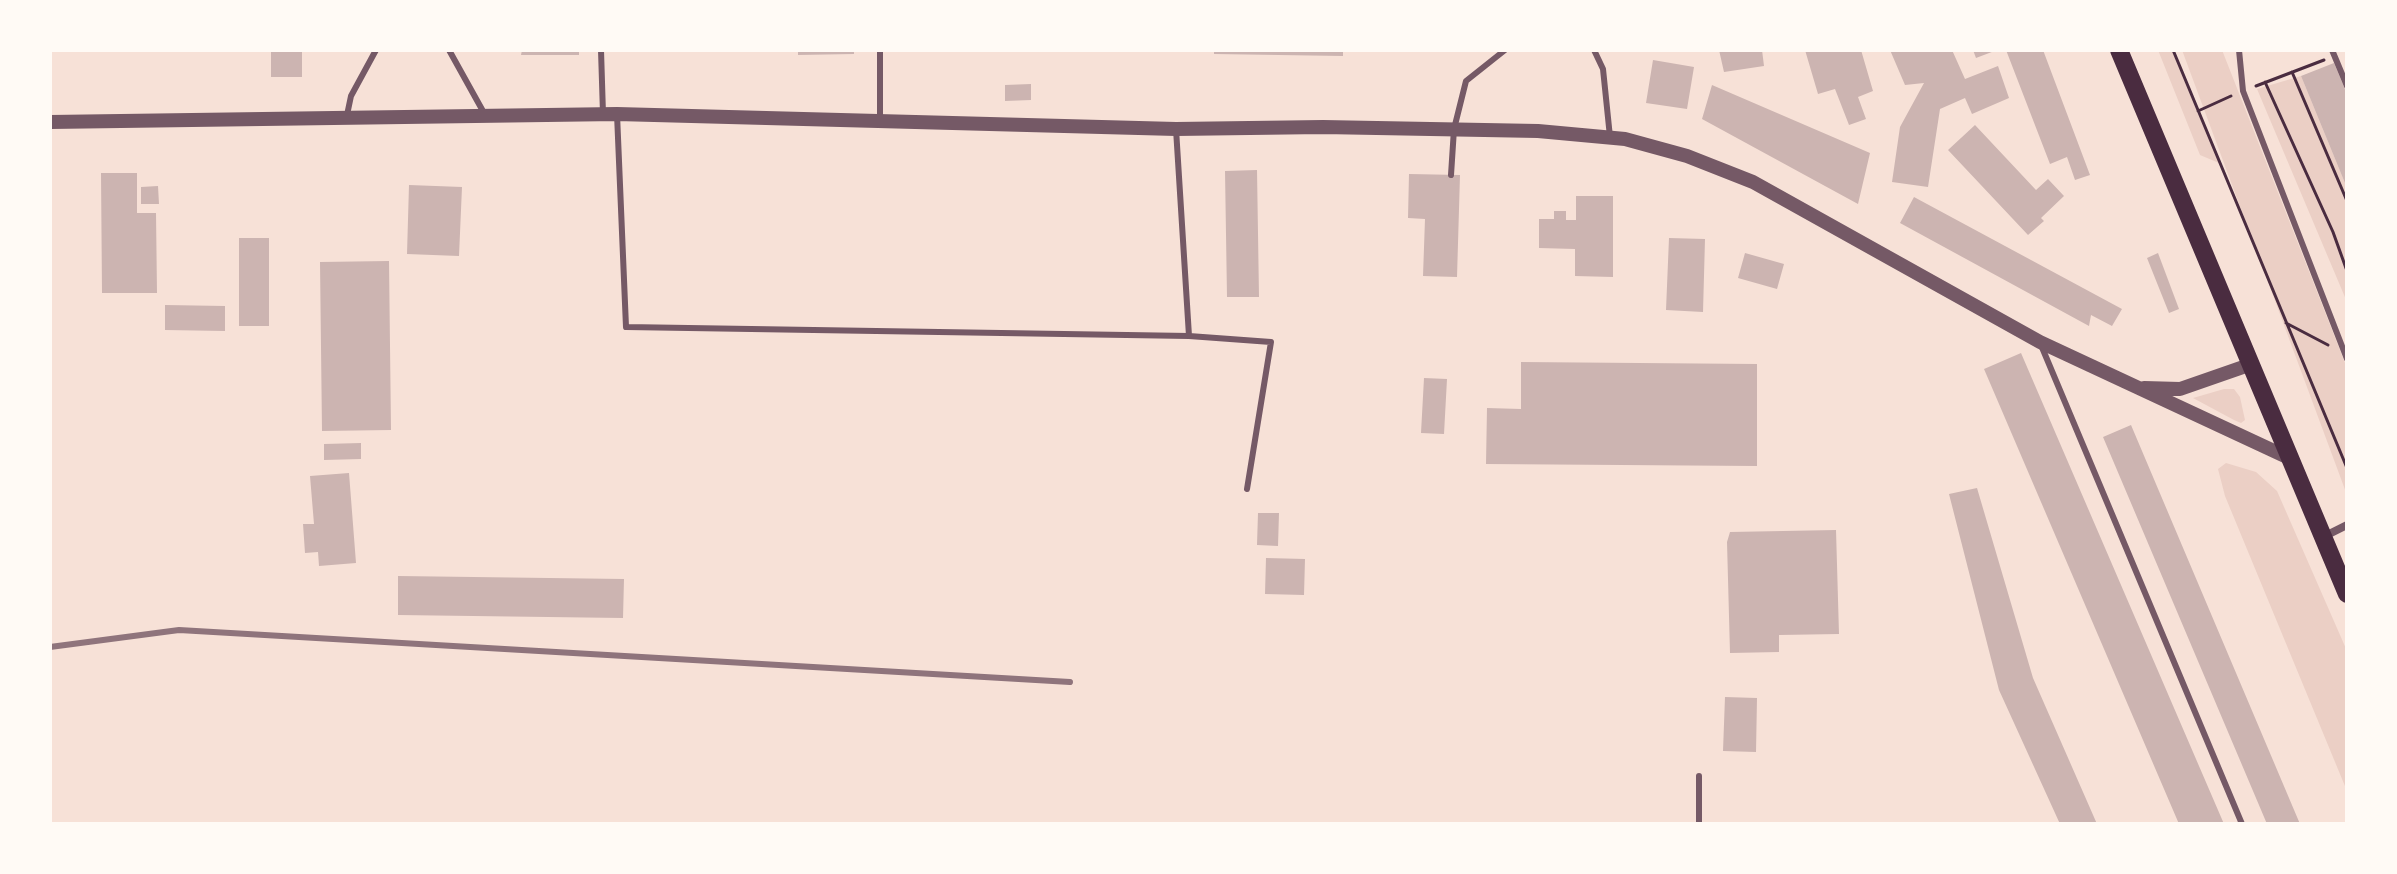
<!DOCTYPE html>
<html>
<head>
<meta charset="utf-8">
<style>
	body { margin:0 }
	#map { position:relative; width:2397px; height:874px; overflow:hidden; background:#f7e1d7; font-family:"PT Sans Narrow",sans-serif }
	canvas { display:block }
	.frame { position:absolute; inset:0; border:52px solid #fffaf5; pointer-events:none }
</style>
</head>
<body>
<div id="map">
<canvas width="2397" height="874"></canvas>
<div class="frame"></div>
</div>
<script>
const context = document.querySelector('canvas').getContext('2d');
context.lineJoin = 'round';
function paint(path, color) { context.fillStyle = color; context.fill(path, 'evenodd'); }
const shape = rows => new Path2D(rows.map(r => 'M' + r).join(''));
function stroke(path, color, width, dash) { context.strokeStyle = color; context.lineWidth = width; context.lineCap = dash ? 'butt' : 'round'; context.setLineDash(dash || []); context.stroke(path); }
const green = shape([
	[2158,50,2174,50,2219,163,2200,155],
	[2182,50,2222,50,2347,368,2347,495],
	[2301,76,2347,188,2347,302,2257,89],
	[2224,389,2234,389,2240,397,2245,420,2241,423,2234,420,2193,398],
	[2226,463,2256,472,2277,491,2347,651,2347,791,2225,496,2218,469]
]);
const building = shape([
	[271,50,302,50,302,77,271,77],
	[522,50,579,50,579,55,521,55],
	[798,50,854,50,854,54,798,55],
	[1214,50,1343,50,1343,56,1214,54],
	[1719,50,1762,50,1764,66,1724,72],
	[1805,50,1861,50,1873,91,1858,97,1866,119,1849,125,1835,89,1818,94],
	[1890,50,1952,50,1965,79,1998,66,2009,98,1972,114,1965,98,1940,109,1928,187,1892,182,1900,127,1924,83,1905,85],
	[1973,50,1997,50,1976,58],
	[2006,50,2043,50,2090,175,2075,180,2067,157,2050,164],
	[1653,60,1694,67,1687,109,1646,103],
	[2334,63,2347,94,2347,188,2301,76],
	[1031,84,1031,100,1005,101,1005,85],
	[1712,85,1870,153,1858,204,1702,119],
	[1975,125,2036,190,2048,179,2064,196,2041,218,2044,221,2028,235,1948,150],
	[1257,170,1259,297,1227,297,1225,171],
	[101,173,137,173,137,213,156,213,157,293,102,293],
	[1409,174,1460,175,1457,277,1423,276,1425,219,1408,218],
	[409,185,462,187,459,256,407,254],
	[158,186,159,204,141,204,141,187],
	[1576,196,1613,196,1613,277,1575,276,1575,249,1539,248,1539,219,1554,219,1554,211,1566,211,1566,220,1576,220],
	[1914,197,2122,309,2112,326,2091,315,2089,326,1900,223],
	[239,238,269,238,269,326,239,326],
	[1669,238,1705,239,1703,312,1666,310],
	[1745,253,1784,264,1777,289,1738,278],
	[2158,253,2179,309,2169,313,2147,258],
	[389,261,391,430,322,431,320,262],
	[165,305,225,306,225,331,165,330],
	[2021,353,2224,824,2179,824,1984,369],
	[1521,362,1757,364,1757,466,1486,464,1487,408,1521,409],
	[1424,378,1447,379,1444,434,1421,433],
	[2131,425,2300,824,2267,824,2103,437],
	[361,443,361,459,324,460,324,444],
	[349,473,356,563,319,566,318,552,305,553,303,524,314,524,310,476],
	[1977,488,2033,678,2097,824,2060,824,1999,690,1949,494],
	[1258,513,1279,513,1278,546,1257,545],
	[1836,530,1839,634,1779,635,1779,652,1730,653,1727,542,1730,532],
	[1266,558,1305,559,1304,595,1265,594],
	[398,576,624,579,623,618,398,615],
	[1725,697,1757,698,1756,752,1723,751]
]);
const path = shape([
	[2173,50,2347,468],
	[2292,72,2347,201],
	[2265,82,2333,232,2347,271],
	[2256,86,2324,60],
	[2198,111,2231,96],
	[2286,323,2328,345]
]);
const service = shape([
	[449,50,484,113],
	[601,50,603,114],
	[1594,50,1603,69,1610,137],
	[2239,50,2243,91,2347,359],
	[2332,50,2347,86],
	[617,114,626,327,1189,336,1176,129],
	[347,115,351,96,376,50],
	[880,121,880,50],
	[1451,175,1454,129,1466,81,1505,50],
	[1189,336,1271,342,1247,489],
	[2041,345,2242,824],
	[1699,776,1699,824]
]);
const minor = shape([
	[2323,537,2347,525]
]);
const tertiary = shape([
	[50,122,617,114,1176,129,1323,127,1538,131,1625,139,1687,156,1753,182,2040,342,2289,458],
	[2144,388,2180,389,2249,365]
]);
const primary = shape([
	[2119,50,2347,594]
]);
const rail = shape([
	[50,647,179,630,1070,682]
]);
paint(green, '#ebcfc5');
paint(building, '#ccb4b1');
stroke(path, '#4a2c40', 3);
stroke(service, '#755966', 6);
stroke(minor, '#755966', 8);
stroke(tertiary, '#755966', 14);
stroke(primary, '#4a2c40', 18);
stroke(rail, '#8f747c', 6);
</script>
</body>
</html>
